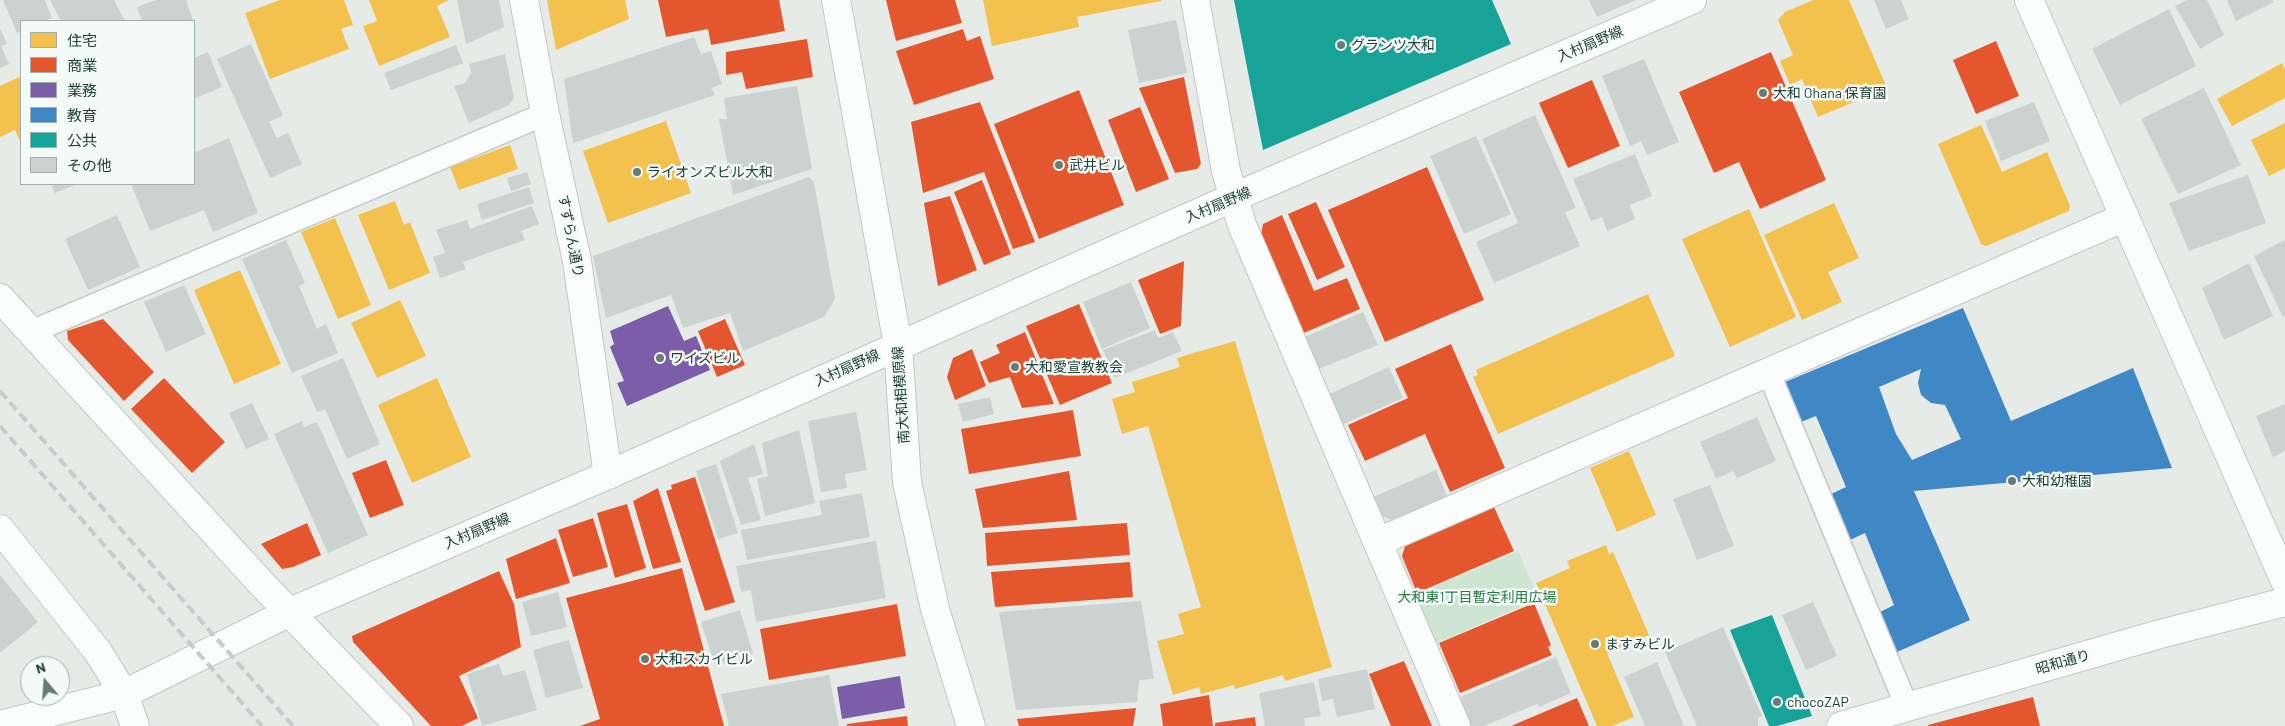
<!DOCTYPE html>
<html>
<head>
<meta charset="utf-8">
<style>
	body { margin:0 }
	#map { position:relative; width:2285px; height:726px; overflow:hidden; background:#e6ebe8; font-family:Barlow,"Noto Sans JP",sans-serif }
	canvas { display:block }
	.legend { position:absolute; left:20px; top:20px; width:175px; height:165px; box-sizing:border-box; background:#f4faf7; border:1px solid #a0b0aa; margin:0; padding:6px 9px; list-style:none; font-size:15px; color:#214036 }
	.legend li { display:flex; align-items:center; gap:10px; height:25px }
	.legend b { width:25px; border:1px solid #a0b0aa }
	.north { position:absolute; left:20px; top:656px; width:50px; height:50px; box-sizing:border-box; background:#f4faf7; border:1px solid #a0b0aa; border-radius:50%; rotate:342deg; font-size:14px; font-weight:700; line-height:20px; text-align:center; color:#214036 }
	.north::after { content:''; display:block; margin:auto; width:18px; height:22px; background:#667c74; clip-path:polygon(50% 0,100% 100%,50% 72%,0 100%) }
</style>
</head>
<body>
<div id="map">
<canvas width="2285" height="726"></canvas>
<ul class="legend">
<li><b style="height:14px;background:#f2c14e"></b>住宅</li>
<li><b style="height:14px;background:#e4572e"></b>商業</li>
<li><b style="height:14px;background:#7b5ea7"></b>業務</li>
<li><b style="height:14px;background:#3f88c5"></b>教育</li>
<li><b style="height:14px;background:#17a398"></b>公共</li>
<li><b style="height:14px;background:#ccd2d0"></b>その他</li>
</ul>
<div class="north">N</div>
</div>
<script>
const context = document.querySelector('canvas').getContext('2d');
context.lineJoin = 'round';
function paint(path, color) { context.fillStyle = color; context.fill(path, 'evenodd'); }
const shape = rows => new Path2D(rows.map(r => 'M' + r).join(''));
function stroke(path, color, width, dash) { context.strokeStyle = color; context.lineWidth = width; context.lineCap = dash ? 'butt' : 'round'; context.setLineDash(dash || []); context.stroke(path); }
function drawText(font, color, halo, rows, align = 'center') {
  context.font = font + ' Barlow,"Noto Sans JP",sans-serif'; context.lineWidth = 5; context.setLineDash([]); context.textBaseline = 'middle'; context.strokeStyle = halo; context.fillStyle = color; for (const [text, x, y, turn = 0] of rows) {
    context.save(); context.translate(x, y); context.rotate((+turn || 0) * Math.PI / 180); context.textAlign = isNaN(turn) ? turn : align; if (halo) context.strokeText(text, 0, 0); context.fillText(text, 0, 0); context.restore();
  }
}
const green = shape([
	[1518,551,1539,599,1436,643,1415,595]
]);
const homes = shape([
	[280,0,344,0,353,25,341,29,349,49,270,79,245,13],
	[369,0,449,0,437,6,450,37,379,66,363,26,377,21],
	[547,0,625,0,629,19,556,50],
	[983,0,1161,0,1161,1,1077,17,1079,27,992,46],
	[1270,0,1401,0,1416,35,1370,55,1377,73,1313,101],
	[1813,0,1849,0,1887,88,1818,117,1802,79,1790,85,1780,61,1793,55,1778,20,1785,12],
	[2282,63,2285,69,2285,98,2232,126,2217,99],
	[19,77,21,81,21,143,15,130,0,137,0,86],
	[666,121,691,193,608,223,583,151],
	[2285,123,2285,168,2269,176,2251,140],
	[1981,125,2002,172,2047,152,2070,206,2069,211,1986,246,1981,244,1938,144],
	[510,145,518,169,459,190,450,167],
	[395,201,404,225,410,222,430,273,389,290,358,215],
	[1834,203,1859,258,1828,272,1842,302,1802,320,1764,235],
	[1749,209,1796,317,1730,347,1682,239],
	[335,218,371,305,338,319,301,232],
	[240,270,281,364,234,384,194,290],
	[1648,294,1675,356,1498,434,1473,377,1478,375,1476,370],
	[400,300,426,356,377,378,351,323],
	[1235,341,1332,667,1285,681,1283,675,1235,689,1234,685,1201,694,1199,687,1173,695,1157,641,1184,634,1178,614,1201,607,1148,426,1122,434,1112,399,1135,392,1132,382,1180,367,1177,358],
	[437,378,471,457,412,483,378,405],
	[1629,451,1656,515,1617,532,1590,468],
	[1606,545,1609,554,1613,552,1649,635,1607,653,1634,717,1612,726,1597,726,1536,583,1570,568,1567,561]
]);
const shops = shape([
	[658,0,779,0,785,31,711,45,708,29,666,37],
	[886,0,955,0,962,23,896,41],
	[963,29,967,41,980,36,994,79,914,105,896,51],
	[807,39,813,77,746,89,742,72,726,75,726,52],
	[1996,41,2019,96,1976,114,1953,60],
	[1771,52,1826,180,1760,209,1739,162,1714,173,1679,92],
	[1184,77,1201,164,1197,169,1175,173,1139,88],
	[1592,80,1620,146,1568,168,1539,103],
	[1079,90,1124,205,1039,239,994,124],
	[980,102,1035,242,1013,249,984,172,923,193,911,122],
	[1140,107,1169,179,1136,192,1108,120],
	[1427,167,1484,300,1385,342,1328,210],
	[982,180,1011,254,984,265,954,192],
	[950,196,977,270,938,286,924,203],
	[1316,202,1345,267,1317,280,1288,214],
	[1282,215,1314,291,1347,278,1360,309,1299,335,1260,241,1263,224],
	[1184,261,1181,326,1160,334,1138,280],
	[1079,304,1112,383,1060,405,1026,326],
	[103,319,154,372,124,401,68,340,67,331],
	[725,319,745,365,717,377,698,331],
	[1025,332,1054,404,1022,408,1010,377,989,383,980,362,1000,353,996,345],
	[1451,344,1505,468,1450,492,1425,434,1365,461,1348,425,1408,398,1395,369],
	[972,349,986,386,955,400,947,377,953,358],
	[164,378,225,442,192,473,131,409],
	[1073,410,1081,456,969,474,961,429],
	[386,460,404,505,370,518,352,473],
	[1069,471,1077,520,983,528,975,489],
	[695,477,735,602,705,611,666,491,672,489,671,485],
	[658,488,681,562,653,569,633,501],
	[627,504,646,568,615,578,597,513],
	[1494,507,1514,551,1417,593,1402,556,1407,540],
	[593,518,608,567,573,577,558,530],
	[307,523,321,555,293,567,282,569,261,544],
	[1127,523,1130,555,987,566,985,533],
	[556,538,570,583,516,599,506,559],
	[1130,562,1133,597,995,607,991,572],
	[682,568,724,726,580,726,600,719,566,598],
	[499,571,514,604,521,647,459,676,478,718,462,726,431,726,353,642,352,636],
	[1534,603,1551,645,1548,647,1552,655,1460,693,1439,643],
	[897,604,906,656,769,680,760,629],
	[1404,661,1432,726,1391,726,1369,674],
	[1209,695,1213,726,1163,726,1160,704],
	[2033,697,2040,726,1928,726,1928,725],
	[1577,698,1589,726,1511,726],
	[1136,708,1133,726,1019,726,1017,719],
	[907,716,908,726,847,726,847,724],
	[1255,717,1256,726,1215,726,1215,723]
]);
const offices = shape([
	[668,306,684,341,696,336,710,370,627,406,617,383,624,381,610,347,614,344,610,331],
	[900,676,905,708,842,719,837,687]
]);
const schools = shape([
	[1963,308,2011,421,2133,368,2172,468,1914,491,1970,620,1897,652,1880,612,1894,605,1865,533,1850,540,1831,494,1846,487,1816,416,1801,422,1785,382],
	[1921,369,1918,383,1921,395,1931,403,1945,405,1961,439,1912,460,1896,434,1879,387]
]);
const public = shape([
	[1234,0,1492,0,1511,44,1263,150],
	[1772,615,1812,716,1777,726,1769,726,1730,630]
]);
const building = shape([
	[3,0,45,0,52,18,44,21,21,21,21,31,17,33],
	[50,0,114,0,125,21,61,21],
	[156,0,186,0,193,21,142,21,137,7],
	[457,0,499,0,504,27,466,44],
	[1589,0,1636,0,1597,17],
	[1874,0,1901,0,1909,19,1886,29],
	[2187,0,2207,0,2224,35,2200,49,2175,6],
	[2227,0,2272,0,2274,2,2236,21],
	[2169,9,2196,66,2120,105,2092,49],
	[1176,20,1187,73,1139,83,1128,30],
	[0,28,7,44,1,46,9,64,0,68],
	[694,37,701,54,711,51,722,84,711,88,715,95,573,143,564,79],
	[251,44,283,116,269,122,277,138,288,133,302,164,270,178,217,59],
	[456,45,463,63,391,90,384,73],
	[208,52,222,87,194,99,194,58],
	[505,54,514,98,509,105,469,123,454,86,465,83,471,73,469,64],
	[1644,59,1679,142,1647,155,1641,141,1630,146,1602,76],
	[797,86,812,169,733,195,719,119,727,119,724,98],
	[2204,88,2241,165,2178,194,2141,119],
	[2034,102,2050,141,2001,161,1985,121],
	[1535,115,1576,208,1565,212,1580,246,1494,283,1476,242,1518,223,1482,139],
	[1476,136,1511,214,1464,234,1430,156],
	[229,138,258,213,213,232,204,210,150,231,131,184,194,184,194,147,196,152],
	[1635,154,1652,196,1630,205,1635,219,1607,231,1602,217,1591,221,1573,179],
	[527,172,531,184,511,191,507,178],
	[2248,175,2266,223,2189,251,2169,203],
	[809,177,814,182,835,299,824,317,743,351,730,313,683,328,671,295,606,318,593,256],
	[51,184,77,184,55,193],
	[529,187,534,203,482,220,477,204],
	[532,206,539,224,521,231,525,240,463,262,466,269,440,278,433,257,445,253,436,230,467,220,470,229],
	[117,215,140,267,88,290,65,239],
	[286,240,305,283,299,286,317,329,326,324,338,353,292,373,242,259],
	[2285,240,2285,316,2283,317,2254,256],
	[2249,263,2273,316,2224,340,2202,288],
	[1131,282,1150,328,1102,349,1083,302],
	[184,285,206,334,166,352,144,302],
	[1363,312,1378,345,1319,369,1305,337],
	[1155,330,1158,338,1173,332,1182,351,1115,378,1103,350],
	[343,358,380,444,347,459,325,409,317,412,301,376],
	[1389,367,1403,398,1341,425,1327,395],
	[990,397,994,414,963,422,958,404],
	[252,403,269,439,246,449,229,413],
	[2285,404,2285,451,2273,457,2256,416],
	[856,412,867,470,845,474,847,488,821,492,808,421],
	[1757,417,1776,461,1737,478,1733,471,1716,479,1700,442],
	[302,421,304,427,317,422,368,535,328,553,274,434],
	[799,430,815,503,765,516,757,479,768,476,762,443],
	[754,444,763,474,748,478,761,520,741,525,720,461],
	[716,464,738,533,718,539,696,471],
	[1436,470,1447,496,1391,520,1381,515,1373,497],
	[1710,485,1734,546,1697,560,1673,499],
	[862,493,870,537,747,560,741,530,822,515,819,501],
	[876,541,886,598,756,622,751,590,741,592,736,566],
	[0,575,38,622,0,653],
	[558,592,567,627,531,636,522,602],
	[1141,601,1154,679,1139,680,1137,702,1016,710,999,612],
	[1813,602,1837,656,1806,670,1782,615],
	[740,610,753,653,715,666,701,622],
	[1723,627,1762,716,1758,718,1758,726,1697,726,1665,652],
	[569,640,583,688,546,698,533,650],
	[1556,657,1571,693,1539,707,1537,704,1484,726,1470,726,1458,698],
	[1657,662,1684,726,1645,726,1624,677],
	[499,664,503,676,525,670,537,710,482,726,467,674],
	[1367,669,1375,709,1337,717,1333,699,1322,701,1318,679],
	[829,675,839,726,729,726,721,694],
	[1314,682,1321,716,1304,718,1305,726,1265,726,1259,693]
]);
const service = shape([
	[31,332,545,114],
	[1768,371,1907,707]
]);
const minor = shape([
	[524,0,545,114,577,261,608,475],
	[1195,0,1226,171,1242,225,1456,726],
	[0,298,261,583,399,726],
	[898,345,907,482,935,609,971,726],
	[0,529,98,652,124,694,135,726],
	[1378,542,2125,217],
	[1841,726,2160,634,2285,602]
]);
const tertiary = shape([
	[836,0,898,345],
	[2029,0,2285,581],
	[0,725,124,694,290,612,608,475,1232,198,1692,0]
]);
const rail = shape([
	[0,391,293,726],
	[0,426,262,726]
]);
const markers = [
	[1341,45,5,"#667c74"],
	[1763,93,5,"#667c74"],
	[1059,165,5,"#667c74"],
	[637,172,5,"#667c74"],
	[660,358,5,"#667c74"],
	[1015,367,5,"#667c74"],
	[2012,481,5,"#667c74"],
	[1595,644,5,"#667c74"],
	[645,659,5,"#667c74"],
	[1777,702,5,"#667c74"]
];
const streetNames = [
	["入村扇野線",1590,44,-23],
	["入村扇野線",1218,205,-23],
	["すずらん通り",571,236,79],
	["入村扇野線",847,368,-24],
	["南大和相模原線",901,395,-94],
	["入村扇野線",477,531,-23],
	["昭和通り",2063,662,-16]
];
const poiNames = [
	["グランツ大和",1351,45],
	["大和 Ohana 保育園",1773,93],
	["武井ビル",1069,165],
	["ライオンズビル大和",647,172],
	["ワイズビル",670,358],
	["大和愛宣教教会",1025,367],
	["大和幼稚園",2022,481],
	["ますみビル",1605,644],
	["大和スカイビル",655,659],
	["chocoZAP",1787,702]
];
const parkNames = [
	["大和東1丁目暫定利用広場",1477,597]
];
paint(green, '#cee5d4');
paint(homes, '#f2c14e');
paint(shops, '#e4572e');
paint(offices, '#7b5ea7');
paint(schools, '#3f88c5');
paint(public, '#17a398');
paint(building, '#ccd2d0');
stroke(service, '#c3c8c5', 25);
stroke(minor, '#c3c8c5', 30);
stroke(tertiary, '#c3c8c5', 30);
stroke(service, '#fbfcfc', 22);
stroke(minor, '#fbfcfc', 28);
stroke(tertiary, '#fbfcfc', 28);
stroke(rail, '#c7ccca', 4, [10, 5]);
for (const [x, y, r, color] of markers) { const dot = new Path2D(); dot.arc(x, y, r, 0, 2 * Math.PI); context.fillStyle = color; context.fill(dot); stroke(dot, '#f4faf7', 2); }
drawText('14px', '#214036', '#f4faf7', streetNames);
drawText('14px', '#214036', '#f4faf7', poiNames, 'left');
drawText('14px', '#297a44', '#f4faf7', parkNames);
</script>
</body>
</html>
